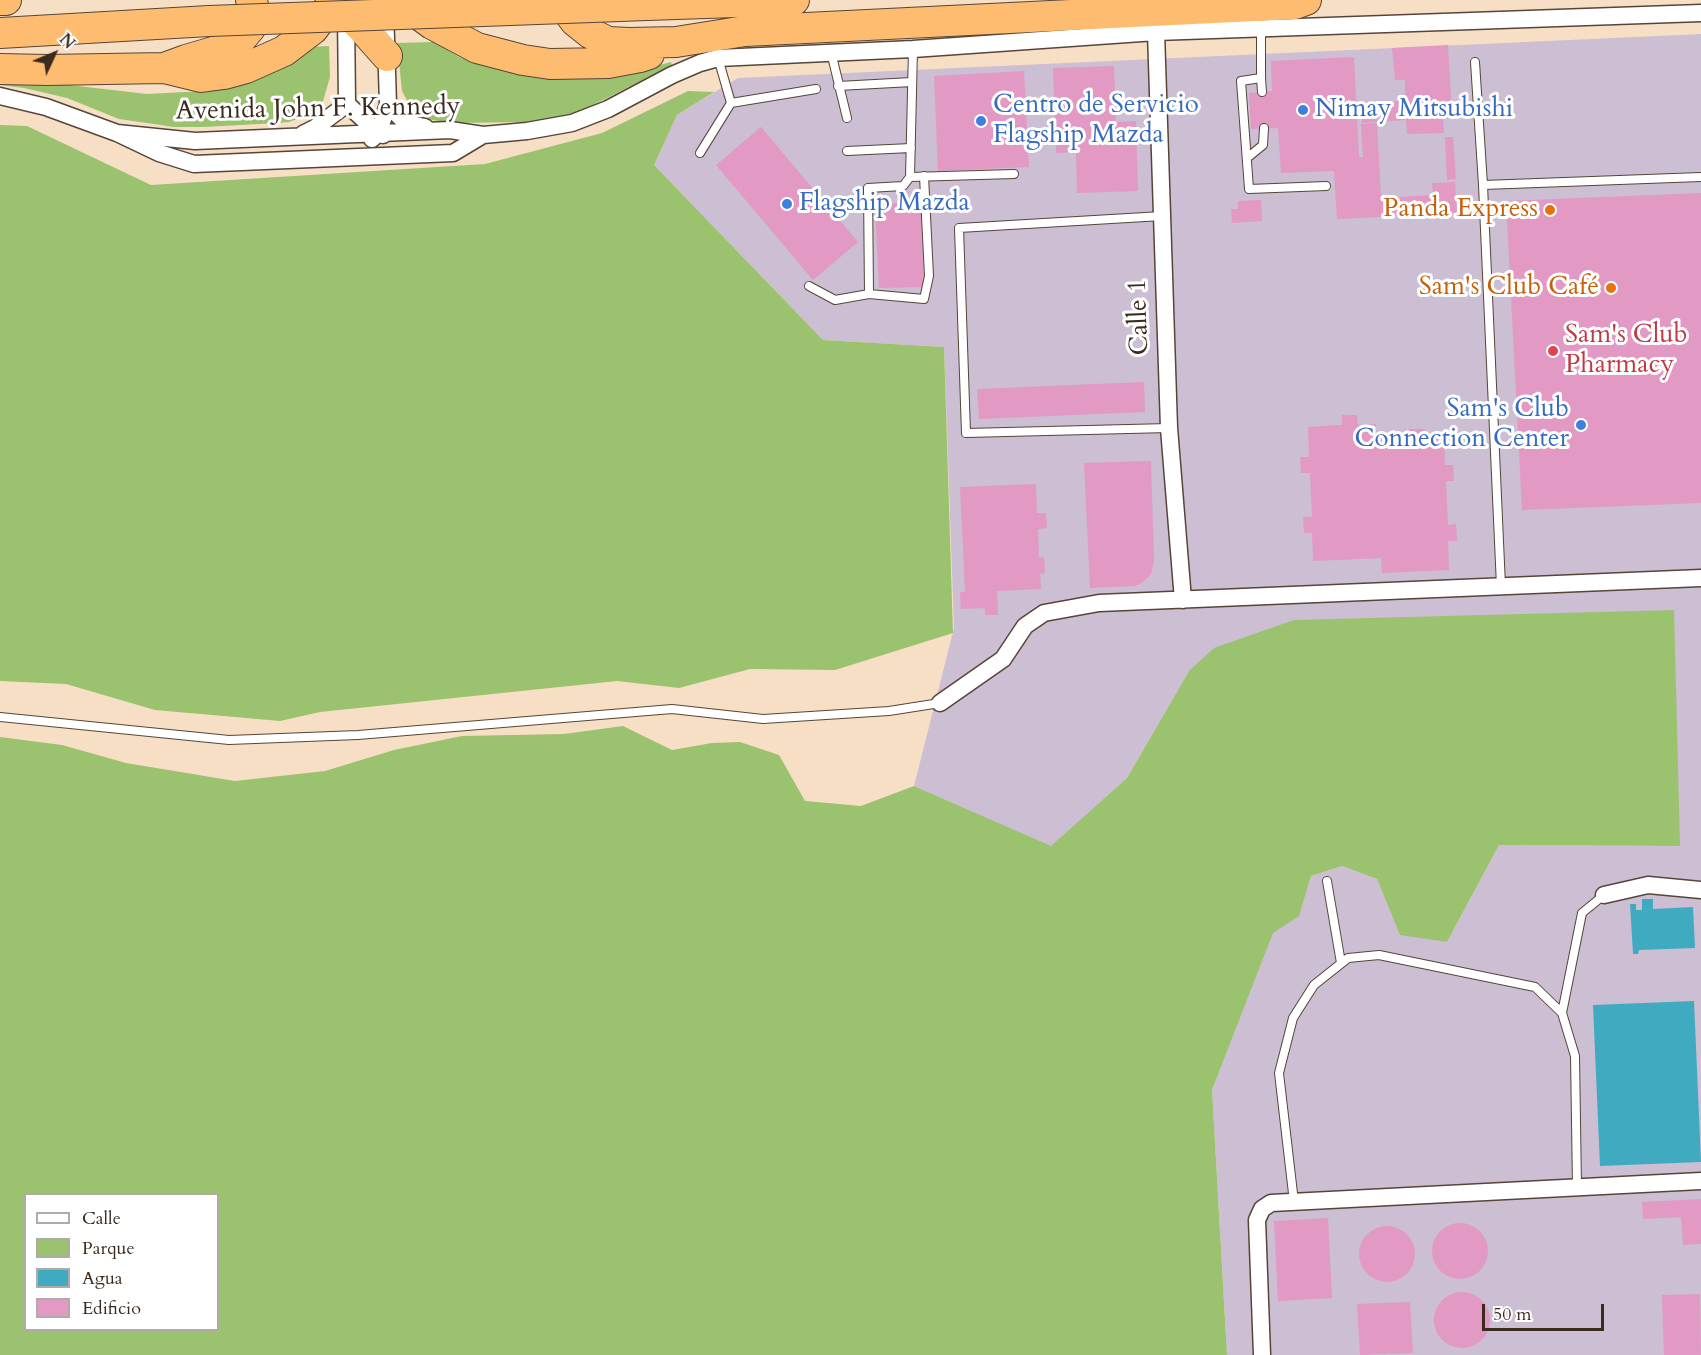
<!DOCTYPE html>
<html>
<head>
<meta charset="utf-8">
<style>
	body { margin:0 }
	#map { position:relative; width:1701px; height:1355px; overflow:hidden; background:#f6dfc5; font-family:Cardo,serif }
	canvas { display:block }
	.legend { position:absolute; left:24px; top:1193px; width:195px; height:138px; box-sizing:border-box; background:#fff; border:2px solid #b1aaa5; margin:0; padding:8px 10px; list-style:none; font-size:18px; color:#3b2a1e }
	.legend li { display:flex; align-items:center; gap:12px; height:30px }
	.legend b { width:30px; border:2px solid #b1aaa5 }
	.north { position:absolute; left:24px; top:24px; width:60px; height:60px; -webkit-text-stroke:4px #fff; paint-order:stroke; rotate:46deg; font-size:16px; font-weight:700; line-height:24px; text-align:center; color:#3b2a1e }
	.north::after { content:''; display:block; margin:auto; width:21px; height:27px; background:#3b2a1e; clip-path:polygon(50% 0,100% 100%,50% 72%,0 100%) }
	.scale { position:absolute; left:1482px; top:1304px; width:122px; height:27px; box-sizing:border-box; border:3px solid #3b2a1e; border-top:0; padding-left:8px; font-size:18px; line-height:21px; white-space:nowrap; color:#3b2a1e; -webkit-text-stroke:4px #fff; paint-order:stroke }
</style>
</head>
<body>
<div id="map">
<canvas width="1701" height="1355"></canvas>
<ul class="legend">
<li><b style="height:8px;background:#fff"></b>Calle</li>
<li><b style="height:16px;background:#9bc26e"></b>Parque</li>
<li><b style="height:16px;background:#40aac0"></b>Agua</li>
<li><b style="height:16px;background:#e299c4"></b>Edificio</li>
</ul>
<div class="north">N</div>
<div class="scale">50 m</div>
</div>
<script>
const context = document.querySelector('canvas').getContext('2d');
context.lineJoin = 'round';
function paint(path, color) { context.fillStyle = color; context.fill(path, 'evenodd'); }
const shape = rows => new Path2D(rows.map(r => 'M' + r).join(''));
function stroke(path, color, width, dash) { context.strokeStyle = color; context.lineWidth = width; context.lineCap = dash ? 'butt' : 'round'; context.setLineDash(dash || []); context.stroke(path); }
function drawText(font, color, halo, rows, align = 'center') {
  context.font = font + ' Cardo,serif'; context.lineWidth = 6; context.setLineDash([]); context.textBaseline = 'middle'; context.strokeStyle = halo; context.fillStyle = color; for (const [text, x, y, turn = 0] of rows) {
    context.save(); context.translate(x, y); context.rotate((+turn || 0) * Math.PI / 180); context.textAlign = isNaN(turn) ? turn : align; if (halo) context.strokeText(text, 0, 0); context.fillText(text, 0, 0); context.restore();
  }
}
const industrial = shape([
	[1701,34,1701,1355,1227,1355,1212,1090,1273,932,1299,915,1311,876,1342,866,1377,879,1400,934,1447,942,1499,845,1679,846,1189,671,1127,778,1051,847,914,786,954,628,944,347,823,340,654,165,677,115,738,78]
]);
const green = shape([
	[434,42,459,57,477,64,529,76,645,69,671,62,672,65,587,108,560,118,529,122,449,123,427,119,418,114,410,106,402,91,397,43],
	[329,46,330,77,323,101,308,115,289,122,277,123,204,127,174,127,147,123,119,119,67,98,24,88,0,85,0,77,147,94,205,91,308,47],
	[688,91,714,92,677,115,654,165,823,340,944,347,953,633,835,670,750,669,679,688,617,681,320,712,280,721,155,710,66,684,0,681,0,125,27,126,151,185,485,164,602,133],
	[1674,610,1680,846,1499,845,1447,942,1400,935,1377,879,1342,866,1311,876,1299,916,1273,933,1212,1090,1227,1355,0,1355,0,737,62,745,126,763,235,781,325,771,394,750,462,736,564,734,623,726,672,750,712,743,740,742,779,755,805,801,861,806,914,786,1051,846,1127,778,1189,671,1214,648,1294,620],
	[26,1194,218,1194,218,1330,26,1330]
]);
const water = shape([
	[1642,899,1653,899,1653,909,1693,907,1695,948,1639,950,1638,954,1633,954,1630,904,1636,904,1636,910,1642,910],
	[1694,1001,1701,1162,1600,1166,1593,1005]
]);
const building = shape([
	[1448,45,1452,115,1443,116,1444,133,1407,134,1406,120,1362,123,1361,103,1405,101,1405,80,1395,80,1392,48],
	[1354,57,1359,157,1363,157,1361,124,1377,123,1381,198,1433,195,1432,183,1455,182,1457,213,1337,219,1334,171,1281,173,1278,128,1251,129,1249,93,1272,91,1271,61],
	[1114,66,1116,122,1136,121,1138,191,1077,193,1076,152,1056,153,1053,68],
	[1024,71,1029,167,938,171,934,76],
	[761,127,858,242,813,280,716,165],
	[1445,137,1453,137,1456,179,1447,180],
	[1701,193,1701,503,1522,510,1506,201],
	[1261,200,1262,221,1232,223,1231,209,1238,209,1238,201],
	[913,202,914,212,921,212,924,287,879,288,875,204],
	[1144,382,1145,412,979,419,977,389],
	[1342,415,1357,415,1358,425,1376,424,1376,439,1409,438,1408,429,1425,429,1425,437,1444,436,1445,465,1453,465,1454,481,1446,481,1448,525,1456,524,1457,541,1448,541,1449,570,1382,573,1381,558,1313,561,1312,533,1304,533,1303,517,1312,517,1310,473,1301,473,1300,457,1309,457,1308,427,1342,425],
	[1151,461,1154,561,1151,574,1142,583,1135,586,1090,588,1084,463],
	[1036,484,1037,513,1046,513,1047,528,1038,529,1039,558,1044,557,1045,573,1040,574,1041,589,997,591,998,615,985,615,985,608,961,609,960,592,965,592,960,487],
	[1701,1199,1701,1244,1683,1245,1681,1217,1643,1219,1642,1202],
	[1328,1218,1332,1298,1278,1301,1274,1221],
	'1432 1251a28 28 0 1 1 56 0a28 28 0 1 1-56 0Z',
	'1359 1254a28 28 0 1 1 56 0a28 28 0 1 1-56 0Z',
	'1434 1320a28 28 0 1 1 56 0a28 28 0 1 1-56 0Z',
	[1700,1294,1701,1355,1664,1355,1662,1295],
	[1410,1302,1413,1353,1360,1355,1357,1304]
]);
const lane = shape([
	[1261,29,1261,78,1241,81,1249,189,1326,186],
	[913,49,910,177,903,186,868,188,869,294,924,299,929,276,924,176],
	[831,52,847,118],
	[718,58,731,103,816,89],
	[1475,62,1483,185,1701,177],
	[1261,78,1262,92],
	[838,86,912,82],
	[847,151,911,148],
	[700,153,731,103],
	[1247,158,1263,145,1264,128],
	[910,177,1014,174],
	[1483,185,1501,586],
	[1162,216,959,228,966,433,1169,428],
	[809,286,835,300,869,294],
	[0,717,229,740,358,735,672,709,763,719,889,711,940,703],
	[1327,881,1341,963],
	[1562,1013,1582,913,1604,895],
	[1294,1202,1279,1073,1293,1018,1314,985,1348,958,1379,955,1535,987,1562,1013,1575,1056,1577,1187]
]);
const street = shape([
	[346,13,347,104,378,133,383,135],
	[1156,32,1169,428,1183,600],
	[0,96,46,107,117,133,159,153,194,164,453,153,483,135,450,130,195,141,117,133],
	[388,105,401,118,415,125,425,127],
	[303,134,315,128,347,104],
	[483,135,527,131,572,123,608,109,672,75,700,63,718,58,913,49,1156,32,1701,13],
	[372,139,378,133,388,105,385,7],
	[940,703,1003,659,1025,626,1044,613,1099,603,1701,578],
	[1604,895,1648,885,1701,890],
	[1262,1355,1257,1220,1262,1209,1271,1203,1701,1181]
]);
const highway = shape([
	[0,0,6,0],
	[564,0,566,9,575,21,590,33,608,42,629,43,676,42,745,31,1295,4,1306,0],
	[335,1,364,30,387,56],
	[406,5,432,24,477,48,523,60,550,64,608,63,640,57,649,54],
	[647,5,794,0],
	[0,33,209,21],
	[164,68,186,60,227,48,240,40,251,27,253,5,251,0],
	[0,69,47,70,164,68,201,77,224,74,246,68,284,51,313,29,335,0]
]);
const highwayBridge = shape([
	[209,21,647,5]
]);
const markers = [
	[1303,110,6,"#3f7fe0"],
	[981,121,6,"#3f7fe0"],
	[787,204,6,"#3f7fe0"],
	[1550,210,6,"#e8710a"],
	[1611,288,6,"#e8710a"],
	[1553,351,6,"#e0444e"],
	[1581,425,6,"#3f7fe0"]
];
const shopNames = [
	["Centro de Servicio",993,106],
	["Flagship Mazda",993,136],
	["Nimay Mitsubishi",1315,110],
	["Flagship Mazda",799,204],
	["Sam's Club",1569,410,"right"],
	["Connection Center",1569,440,"right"]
];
const streetNames = [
	["Avenida John F. Kennedy",318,110,-1],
	["Calle 1",1140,317,-92]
];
const foodNames = [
	["Panda Express",1538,210],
	["Sam's Club Café",1599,288]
];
const healthNames = [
	["Sam's Club",1565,336],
	["Pharmacy",1565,366]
];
paint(industrial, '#ccbed3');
paint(green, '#9bc26e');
paint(water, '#40aac0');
paint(building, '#e299c4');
stroke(lane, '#574537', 10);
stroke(street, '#574537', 19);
stroke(highway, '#574537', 32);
stroke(lane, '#fff', 8);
stroke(street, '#fff', 16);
stroke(highway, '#febc70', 30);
stroke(highwayBridge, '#574537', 32, []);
stroke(highwayBridge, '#febc70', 30);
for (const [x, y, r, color] of markers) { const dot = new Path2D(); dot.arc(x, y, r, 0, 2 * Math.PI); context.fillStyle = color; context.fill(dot); stroke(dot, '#fff', 2); }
drawText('26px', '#366cbe', '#fff', shopNames, 'left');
drawText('26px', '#3b2a1e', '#fff', streetNames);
drawText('26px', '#c56008', '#fff', foodNames, 'right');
drawText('26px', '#be3a42', '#fff', healthNames, 'left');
</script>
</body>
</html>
